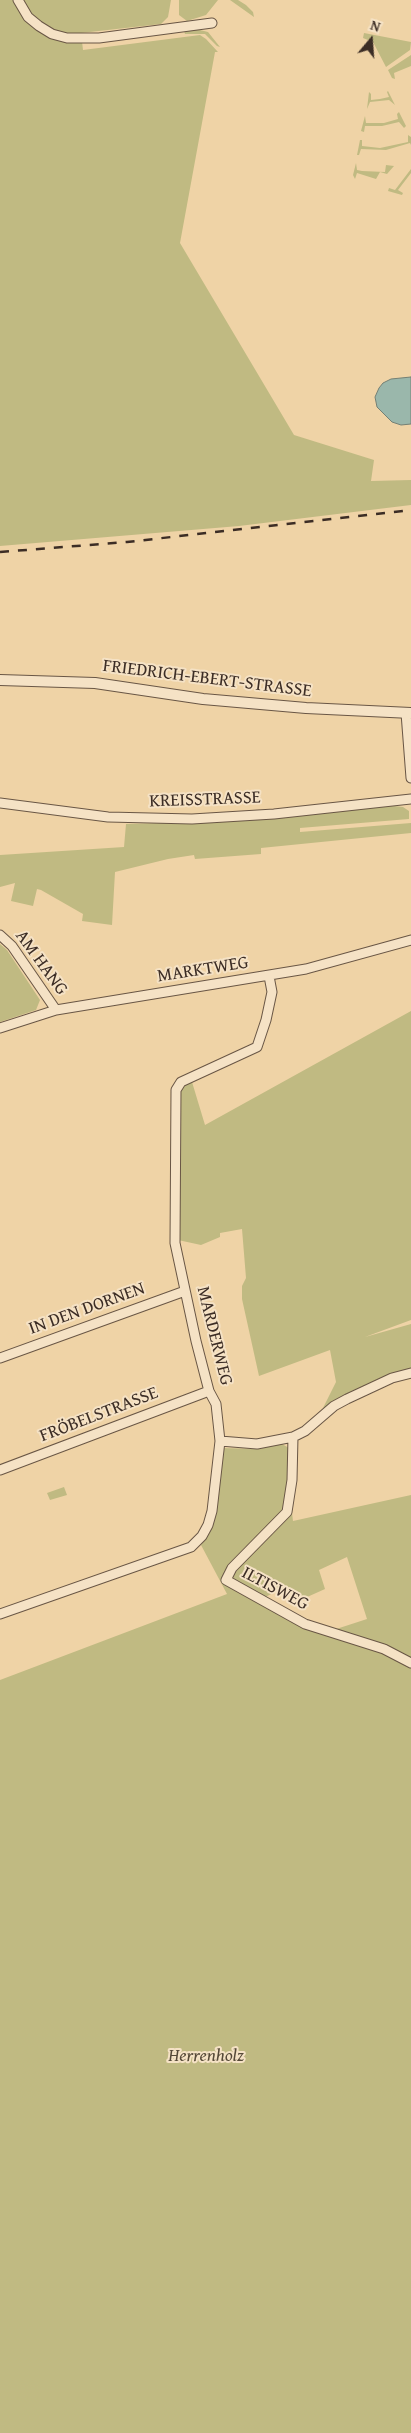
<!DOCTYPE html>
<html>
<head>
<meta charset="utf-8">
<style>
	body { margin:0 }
	#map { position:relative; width:411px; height:2433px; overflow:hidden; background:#efd3a6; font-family:"Gentium Book Plus",serif }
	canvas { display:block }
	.north { position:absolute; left:346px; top:15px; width:50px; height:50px; -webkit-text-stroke:4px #f5e2c5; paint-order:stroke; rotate:18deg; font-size:14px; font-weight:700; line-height:20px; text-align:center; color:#3c2d25 }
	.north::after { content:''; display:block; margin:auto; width:18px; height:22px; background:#3c2d25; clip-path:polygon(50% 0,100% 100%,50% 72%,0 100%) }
</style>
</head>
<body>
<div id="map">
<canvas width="411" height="2433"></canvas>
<div class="north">N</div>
</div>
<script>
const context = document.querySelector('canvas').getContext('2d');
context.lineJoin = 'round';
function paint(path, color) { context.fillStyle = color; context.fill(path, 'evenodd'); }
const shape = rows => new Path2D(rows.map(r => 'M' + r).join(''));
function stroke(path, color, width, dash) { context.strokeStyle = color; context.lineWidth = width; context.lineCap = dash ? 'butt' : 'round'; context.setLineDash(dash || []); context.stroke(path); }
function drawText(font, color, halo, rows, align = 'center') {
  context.font = font + ' "Gentium Book Plus",serif'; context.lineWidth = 4; context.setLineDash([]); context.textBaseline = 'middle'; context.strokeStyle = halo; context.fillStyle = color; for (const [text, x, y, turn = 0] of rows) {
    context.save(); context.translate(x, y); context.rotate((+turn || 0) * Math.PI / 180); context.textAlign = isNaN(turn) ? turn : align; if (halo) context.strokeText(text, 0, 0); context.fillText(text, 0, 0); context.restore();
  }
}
const green = shape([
	[0,0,171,0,168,17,161,24,81,33,83,50,200,35,206,39,218,52,215,52,180,243,294,435,374,460,371,481,411,480,411,505,239,526,0,546],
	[179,0,218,0,206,15,187,21,179,15],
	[230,0,238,0,246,5,253,12,254,17],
	[196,29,208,32,220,47,217,46,205,34,185,34,184,31],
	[364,33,411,42,410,50,386,67,373,42,363,38],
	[411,55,411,66,394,73,395,79,392,78,388,70],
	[388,91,395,105,389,100,370,102,367,109,369,92,371,94,371,100,380,99,389,97,387,92],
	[399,112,406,126,404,128,399,122,382,126,365,126,364,132,361,131,365,116,366,123,384,123,398,119,397,114],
	[408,135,411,137,411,145,410,143,386,150,361,149,359,155,357,155,360,140,362,140,362,146,380,148,408,142],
	[356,163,357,170,362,171,385,172,386,165,394,166,387,174,380,172,376,179,357,173,355,179,353,175],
	[411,169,411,173,398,190,403,193,402,195,388,191,389,188,395,190],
	[386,805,403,807,409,811,409,819,300,828,300,832,411,823,411,833,261,848,261,854,195,859,194,855,168,859,115,872,112,925,82,921,83,914,41,890,37,889,33,906,11,901,15,883,0,887,0,855,124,847,126,824,195,822],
	[0,944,7,950,40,1000,36,1010,0,1022],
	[411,1011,411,1320,365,1337,411,1324,411,1371,319,1416,336,1382,330,1350,259,1376,242,1299,242,1286,246,1278,242,1229,220,1233,220,1237,201,1245,178,1240,179,1093,182,1086,192,1082,205,1125],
	[282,1444,289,1448,288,1480,293,1521,411,1495,411,2433,0,2433,0,1680,227,1594,201,1545,210,1528,222,1448,258,1449],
	[347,1557,367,1619,324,1633,258,1601,286,1586,296,1602,325,1589,319,1570],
	[64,1487,67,1495,50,1500,47,1493]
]);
const water = shape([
	[411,377,411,424,401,425,392,422,377,407,375,397,379,388,383,383,391,379,411,377]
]);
const minor = shape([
	[18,0,28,17,39,26,52,34,67,38,99,38,212,23],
	[406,713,411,778],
	[0,803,108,817,192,819,274,814,411,799],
	[0,935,12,946,56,1010],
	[0,1028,56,1010,306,969,411,940],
	[0,1358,185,1291],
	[293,1437,292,1480,287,1512,232,1568,226,1580,305,1624,384,1649,411,1663],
	[220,1441,257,1444,293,1437,305,1431,334,1406,347,1399,392,1378,411,1373],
	[0,1470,209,1391],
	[0,1614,191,1547,202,1536,208,1525,212,1511,220,1441,216,1404,209,1391,196,1341,175,1243,176,1090,181,1082,257,1047,266,1020,272,992,269,976]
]);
const tertiary = shape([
	[0,680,95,683,203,699,306,708,411,713]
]);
const rail = shape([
	[0,552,127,542,411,510]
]);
const streetNames = [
	["FRIEDRICH-EBERT-STRASSE",207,679,7],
	["KREISSTRASSE",205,800,-2],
	["AM HANG",41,963,54],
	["MARKTWEG",203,970,-9],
	["IN DEN DORNEN",87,1309,-20],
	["MARDERWEG",214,1336,76],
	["FRÖBELSTRASSE",99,1415,-21],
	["ILTISWEG",275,1589,28]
];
const parkNames = [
	["Herrenholz",206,2056]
];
paint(green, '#c0ba82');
paint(water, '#9ab7ab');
stroke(water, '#748075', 1);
stroke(minor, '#695645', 11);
stroke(tertiary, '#695645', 12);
stroke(minor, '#f5e2c5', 9);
stroke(tertiary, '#f5e2c5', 10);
stroke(rail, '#3c2d25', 2.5, [9, 9]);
drawText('18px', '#3c2d25', '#f5e2c5', streetNames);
drawText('italic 18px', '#564938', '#f5e2c5', parkNames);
</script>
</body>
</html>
